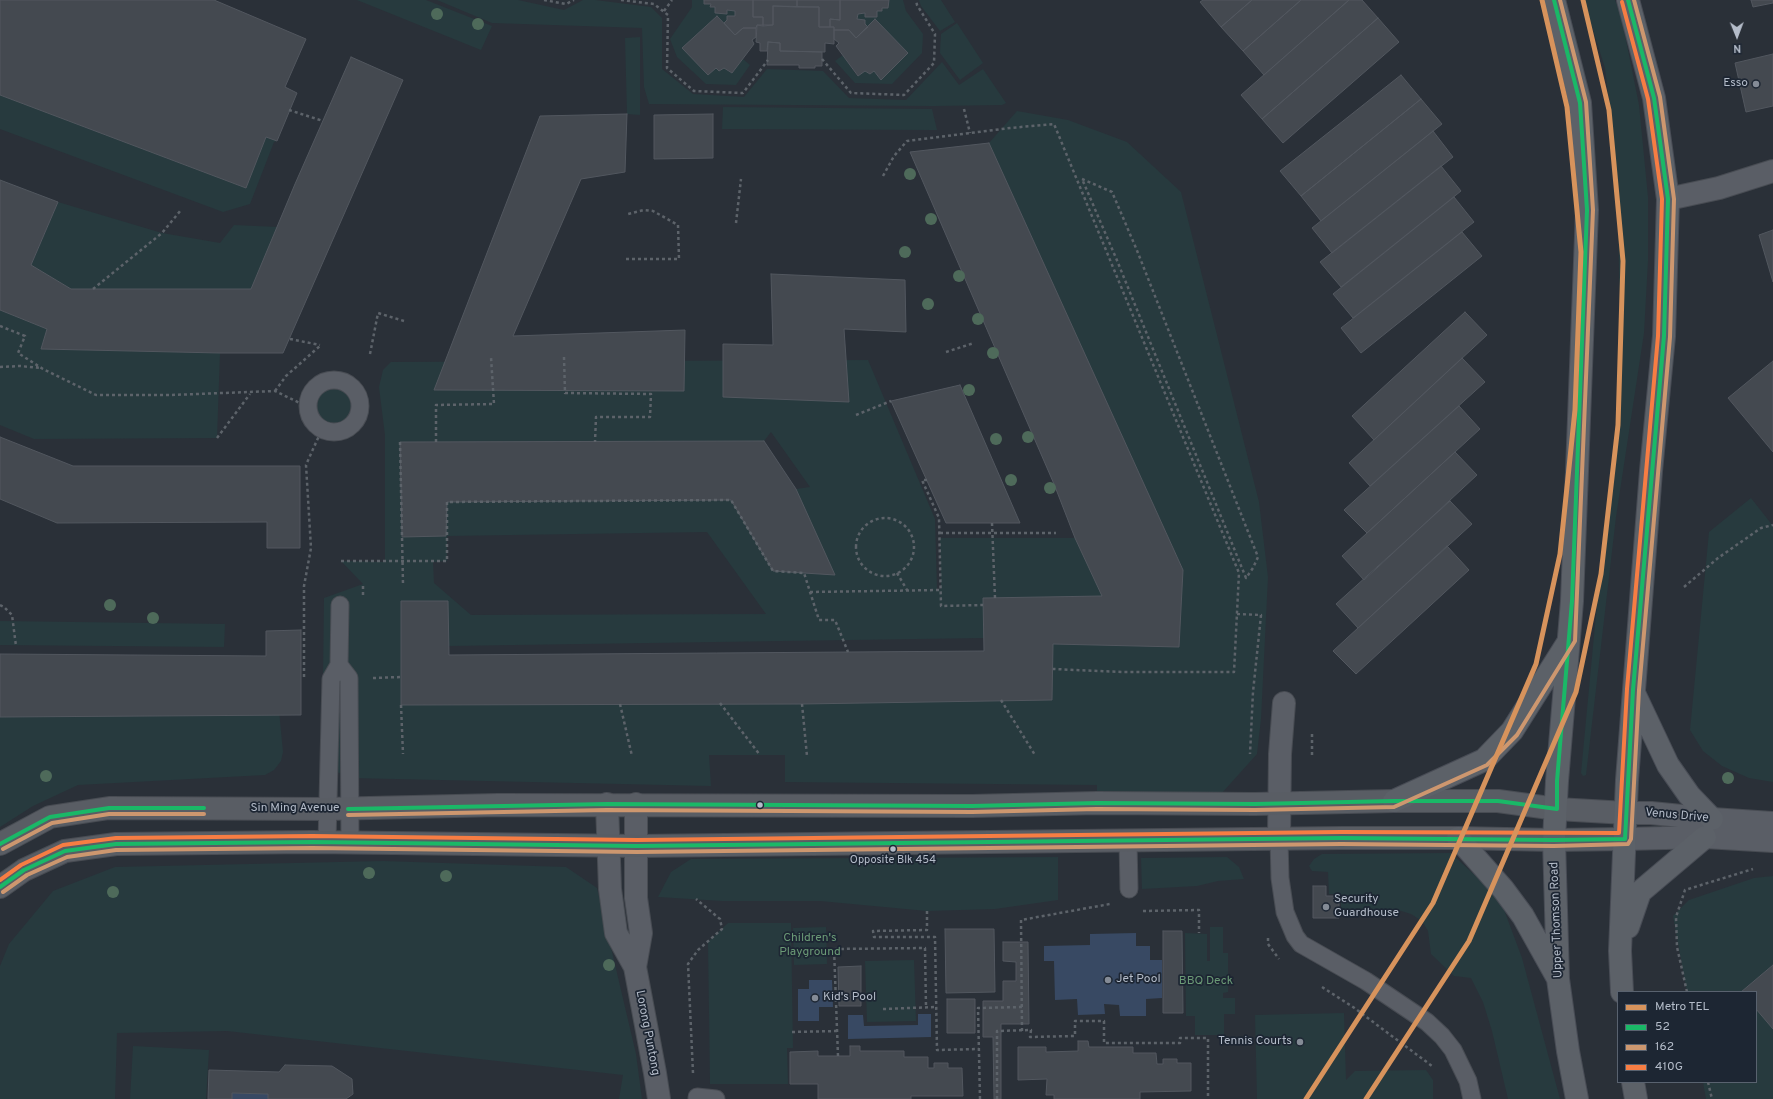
<!DOCTYPE html>
<html>
<head>
<meta charset="utf-8">
<style>
	body { margin:0 }
	#map { position:relative; width:1773px; height:1099px; overflow:hidden; background:#2a3038; font-family:Overpass,sans-serif }
	canvas { display:block }
	.legend { position:absolute; left:1617px; top:991px; width:140px; height:92px; box-sizing:border-box; background:#1d2633; border:1px solid #59626f; margin:0; padding:5px 7px; list-style:none; font-size:12px; color:#b4bcc9 }
	.legend li { display:flex; align-items:center; gap:8px; height:20px }
	.legend b { width:20px; border:1px solid #59626f }
	.north { position:absolute; left:1717px; top:16px; width:40px; height:40px; -webkit-text-stroke:3px #1d2633; paint-order:stroke; rotate:179deg; font-size:11px; font-weight:700; line-height:16px; text-align:center; color:#b4bcc9 }
	.north::after { content:''; display:block; margin:auto; width:14px; height:18px; background:#b4bcc9; clip-path:polygon(50% 0,100% 100%,50% 72%,0 100%) }
</style>
</head>
<body>
<div id="map">
<canvas width="1773" height="1099"></canvas>
<ul class="legend">
<li><b style="height:5px;background:#d7935c"></b>Metro TEL</li>
<li><b style="height:5px;background:#1ab867"></b>52</li>
<li><b style="height:5px;background:#cd976f"></b>162</li>
<li><b style="height:5px;background:#f77d43"></b>410G</li>
</ul>
<div class="north">N</div>
</div>
<script>
const context = document.querySelector('canvas').getContext('2d');
context.lineJoin = 'round';
function paint(path, color) { context.fillStyle = color; context.fill(path, 'evenodd'); }
const shape = rows => new Path2D(rows.map(r => 'M' + r).join(''));
function stroke(path, color, width, dash) { context.strokeStyle = color; context.lineWidth = width; context.lineCap = dash ? 'butt' : 'round'; context.setLineDash(dash || []); context.stroke(path); }
function drawText(font, color, halo, rows, align = 'center') {
  context.font = font + ' Overpass,sans-serif'; context.lineWidth = 3.5; context.setLineDash([]); context.textBaseline = 'middle'; context.strokeStyle = halo; context.fillStyle = color; for (const [text, x, y, turn = 0] of rows) {
    context.save(); context.translate(x, y); context.rotate((+turn || 0) * Math.PI / 180); context.textAlign = isNaN(turn) ? turn : align; if (halo) context.strokeText(text, 0, 0); context.fillText(text, 0, 0); context.restore();
  }
}
const green = shape([
	[357,0,426,0,492,26,481,50],
	[437,0,518,0,564,10,583,0,595,0,651,7,662,18,662,69,693,94,744,97,767,69,823,71,849,98,906,100,942,62,959,85,983,69,1006,103,1002,105,934,106,649,104,644,87,642,28,492,23],
	[692,0,704,0,711,4,710,7,715,7,715,13,727,14,727,10,735,11,735,16,727,16,727,20,724,23,717,16,683,48,708,75,716,68,719,70,724,68,732,73,743,59,750,65,736,85,706,84,677,57,670,39,692,7],
	[889,0,903,0,906,11,923,34,922,53,892,84,855,83,835,61,843,55,857,76,865,71,870,74,874,71,881,79,908,53,875,20,868,27,865,24,865,20,857,19,858,14,865,13,865,17,877,17,877,11,882,11,882,8,888,8],
	[919,0,941,0,955,22,940,31,921,6],
	[1582,0,1615,0,1621,15,1639,105,1648,197,1648,261,1644,333,1616,517,1586,775,1583,776,1581,773,1595,625,1613,462,1619,394,1620,325,1618,215,1612,127,1605,68,1588,14],
	[957,23,983,63,960,80,940,53,941,34],
	[640,37,640,115,627,114,625,38],
	[0,95,246,188,266,137,277,141,274,142,250,204,223,212,0,129],
	[723,107,932,109,937,130,722,129],
	[1017,111,1068,120,1127,142,1181,192,1259,502,1268,577,1261,719,1257,754,1212,804,1097,803,1097,785,785,782,785,755,709,755,711,786,350,778,337,772,323,679,324,598,363,584,341,561,385,562,385,435,379,387,383,370,391,362,868,360,935,519,937,590,941,589,940,538,1075,538,1102,596,983,598,984,638,448,646,448,602,401,677,401,705,1052,700,1053,644,1179,647,1183,570,989,143],
	[771,432,810,487,796,489,773,571,731,500,447,502,446,536,402,537,400,442,764,441],
	[707,532,766,614,471,615,434,583,433,562,447,561,447,536],
	[58,202,162,233,220,243,234,225,278,227,251,289,71,289,31,265],
	[0,310,47,329,41,349,220,353,217,438,34,439,0,425],
	'308 406a26 26 0 1 1 52 0a26 26 0 1 1-52 0Z',
	[1751,498,1773,526,1773,782,1749,778,1722,766,1703,751,1690,730,1709,532],
	[0,621,225,624,224,647,0,645],
	[0,699,278,700,283,752,281,761,274,770,265,775,78,785,33,806,0,827],
	[1451,853,1500,899,1522,958,1560,1099,1508,1099,1492,1031,1483,1002,1471,978,1454,976,1431,954,1428,931,1422,921,1411,914,1398,910,1341,912,1341,894,1329,894,1328,872,1312,871,1309,866,1314,859,1322,854],
	[1058,857,1058,900,995,909,927,911,820,901,722,901,658,897,671,872,691,859],
	[1227,857,1239,867,1244,879,1218,881,1197,886,1142,889,1141,858],
	[383,861,566,867,597,888,636,1054,642,1099,619,1099,623,1075,227,1031,117,1033,115,1099,0,1099,0,966,9,944,53,891,115,867],
	[1773,876,1773,1099,1706,1099,1703,1082,1756,1082,1756,992,1687,992,1673,916,1689,900,1754,878],
	[728,923,791,923,793,1048,787,1048,788,1084,710,1084,708,942],
	[826,927,827,964,794,965,793,928],
	[1210,927,1223,927,1223,953,1228,953,1228,992,1223,993,1223,998,1235,998,1235,1014,1224,1014,1224,1035,1195,1035,1195,1016,1186,1016,1185,933,1207,934,1207,961,1210,961],
	[914,960,916,1021,867,1022,865,961],
	[1344,1013,1346,1080,1355,1071,1426,1070,1433,1080,1433,1099,1257,1099,1255,1015],
	[133,1046,209,1050,206,1099,130,1099]
]);
const water = shape([
	[1136,933,1136,946,1150,946,1150,960,1162,960,1162,998,1146,999,1146,1016,1120,1016,1119,1005,1104,1004,1105,1014,1078,1015,1077,999,1055,1000,1054,961,1044,961,1044,946,1090,945,1090,934],
	[809,980,832,980,833,1007,819,1007,819,1021,798,1021,798,989,809,989],
	[918,1014,931,1014,931,1037,848,1039,848,1015,863,1015,864,1026,918,1025],
	[232,1093,268,1094,268,1099,232,1099]
]);
const building = shape([
	[0,0,214,0,306,39,285,87,297,93,277,141,266,137,246,188,0,95,0,0],
	[704,0,753,0,753,17,763,17,763,26,757,25,756,28,743,28,735,35,724,23,727,20,727,16,735,16,735,11,727,10,727,14,715,13,715,7,710,7,711,4,704,4,704,0],
	[753,0,797,0,797,7,773,6,773,25,763,26,763,17,753,17,753,0],
	[797,0,840,0,840,20,830,19,830,27,819,27,819,7,797,7,797,0],
	[840,0,889,0,888,8,882,8,882,11,877,11,877,17,865,17,865,13,858,14,857,19,865,20,865,24,868,27,856,38,849,30,834,30,834,27,830,27,830,19,840,20,840,0],
	[1203,0,1252,0,1221,27,1200,2,1203,0],
	[1252,0,1301,0,1243,51,1221,27,1252,0],
	[1301,0,1349,0,1264,75,1243,51,1301,0],
	[1349,0,1362,0,1378,18,1262,119,1241,95,1349,0],
	[1751,0,1773,0,1773,3,1753,7,1751,0],
	[773,6,819,7,819,27,834,27,834,44,825,43,825,52,780,51,780,43,768,42,767,51,760,51,760,43,756,42,757,25,773,25,773,6],
	[717,16,735,35,743,28,756,28,756,37,752,40,754,44,732,73,724,68,719,71,716,68,708,75,682,48,717,16],
	[1378,18,1399,42,1283,143,1262,119,1378,18],
	[875,19,908,53,881,80,874,71,870,74,865,71,858,76,836,46,839,43,834,39,834,30,849,30,856,38,875,19],
	[768,42,780,43,780,51,822,52,822,66,815,66,815,68,799,68,799,65,767,65,768,42],
	[1773,54,1773,106,1746,112,1735,63,1773,54],
	[351,57,403,80,283,353,220,353,41,349,47,329,0,310,0,180,58,202,31,265,71,289,251,289,295,184,351,57],
	[1401,75,1421,99,1301,196,1280,171,1401,75],
	[1421,99,1442,124,1321,221,1301,196,1421,99],
	[627,114,625,172,581,179,513,336,685,330,684,391,434,390,540,116,627,114],
	[713,114,713,158,654,159,654,115,713,114],
	[1433,131,1453,157,1332,253,1312,228,1433,131],
	[989,143,1183,570,1179,647,1053,644,1052,700,802,704,401,705,401,601,448,601,449,655,984,651,983,598,1102,596,1075,538,1054,484,910,152,989,143],
	[1441,166,1461,191,1341,287,1320,262,1441,166],
	[1454,197,1474,222,1353,318,1333,294,1454,197],
	[1773,230,1773,282,1759,235,1773,230],
	[1462,232,1482,256,1361,353,1341,328,1462,232],
	[771,274,905,280,906,332,844,329,849,402,723,397,723,344,773,345,771,274],
	[1465,312,1487,335,1374,440,1352,416,1465,312],
	[1462,358,1485,382,1370,486,1349,463,1462,358],
	[1773,361,1773,452,1728,398,1773,361],
	[960,385,1020,523,946,523,891,401,960,385],
	[1459,406,1480,429,1367,533,1344,510,1459,406],
	[0,437,73,466,300,466,300,548,267,548,267,522,57,523,0,499,0,437],
	[764,441,796,489,835,575,773,571,731,500,447,502,446,536,402,537,400,442,764,441],
	[1455,452,1477,475,1364,580,1342,556,1455,452],
	[1450,501,1472,524,1358,628,1336,604,1450,501],
	[1447,546,1469,570,1356,674,1333,651,1447,546],
	[301,630,301,715,0,717,0,654,266,656,266,631,301,630],
	[1313,886,1326,886,1326,896,1339,896,1339,918,1313,918,1313,886],
	[945,929,994,929,995,992,946,993,945,929],
	[1163,931,1182,931,1183,1013,1163,1013,1163,931],
	[1003,942,1028,942,1029,1024,1001,1024,1001,1099,994,1099,993,1037,983,1037,983,1001,1003,1001,1003,981,1016,981,1016,962,1003,961,1003,942],
	[1773,965,1773,1029,1756,1009,1756,992,1741,992,1773,965],
	[861,966,861,1006,839,1006,838,967,861,966],
	[947,999,975,999,975,1033,947,1033,947,999],
	[1078,1041,1088,1041,1089,1047,1133,1047,1133,1053,1156,1053,1157,1064,1163,1064,1163,1059,1177,1059,1177,1063,1191,1063,1191,1091,1140,1092,1140,1099,1054,1099,1054,1095,1046,1095,1047,1079,1018,1080,1018,1047,1046,1047,1046,1052,1078,1051,1078,1041],
	[850,1046,860,1046,860,1051,904,1051,904,1057,928,1057,928,1068,934,1068,934,1063,948,1063,948,1068,962,1068,963,1096,911,1096,911,1099,818,1099,818,1084,790,1084,790,1052,818,1051,818,1056,850,1056,850,1046],
	[285,1065,332,1066,352,1079,353,1094,346,1099,268,1099,268,1094,232,1093,232,1099,208,1099,209,1070,279,1072,285,1065]
]);
const path = shape([
	[544,0,566,4,574,0],
	[621,0,654,4,668,15,667,68,694,91,743,93,768,60],
	[664,11,672,0],
	[822,59,851,93,904,95,934,63,935,34,917,5,916,0],
	[964,109,970,133],
	[289,110,323,121],
	[883,176,894,156,907,141,1010,128,1054,124,1239,573,1234,672,1122,672,1053,669],
	[1082,179,1112,192,1136,248,1258,557,1253,568,1246,578,1116,258,1082,179],
	[736,223,741,179],
	[626,259,679,259,678,225,653,211,644,210,628,214],
	[93,289,162,233,181,210],
	[0,326,25,336,18,353,43,369,96,395,171,395,275,391,308,407],
	[290,339,320,345],
	[946,352,974,343],
	[370,354,378,313,404,321],
	[564,357,565,393,651,394,650,417,596,417,595,442],
	[0,367,20,366,41,368],
	[275,391,286,376,321,345],
	[856,415,891,401],
	[217,438,250,394],
	[400,442,403,584],
	[436,442,436,405,494,404,491,357],
	[927,480,922,480,939,518,941,606,983,605],
	'856 547a29 29 0 1 1 58 0a29 29 0 1 1-58 0Z',
	[992,523,995,598],
	[940,533,1056,533],
	[341,561,447,561,447,502,731,500,773,571,804,573,819,620,835,620,848,652],
	[897,573,907,590],
	[1684,587,1718,558,1761,528,1773,525],
	[810,592,941,590],
	[363,595,363,584],
	[0,605,4,607,12,615,16,646],
	[1237,614,1261,615,1253,692,1250,754],
	[304,677,304,586,311,548,306,465,322,429],
	[373,678,401,677],
	[1001,700,1035,755],
	[720,703,760,755],
	[620,704,632,756],
	[802,704,807,756],
	[401,705,403,754],
	[1312,755,1312,733],
	[927,911,927,930,873,931,874,937,935,937,937,1050,979,1049],
	[1143,911,1199,910,1199,933],
	[1268,938,1268,944,1279,959],
	[1322,987,1353,1007,1432,1066],
	[1687,992,1677,947,1676,917,1685,890,1753,869],
	[883,1009,936,1007],
	[1022,1031,1021,920,1110,904],
	[792,1032,837,1031],
	[838,1056,834,949,925,948,926,1007],
	[693,1073,688,964,698,950,722,929,720,919,696,899],
	[1708,1082,1712,1099],
	[980,1099,978,1008,1022,1007],
	[997,1099,997,1031,1031,1030,1030,1037,1075,1036,1075,1021,1104,1021,1104,1043,1180,1043,1180,1038,1208,1038,1208,1099]
]);
const lane = shape([
	'308 406a26 26 0 1 1 52 0a26 26 0 1 1-52 0Z',
	[339,665,349,678,350,842],
	[1279,839,1280,878,1285,912,1295,936,1301,944,1366,981,1427,1022,1442,1036,1453,1050,1468,1081,1472,1099],
	[1128,841,1129,889],
	[327,842,331,679,339,665,340,605],
	[697,1099,697,1097,716,1099]
]);
const street = shape([
	[1668,199,1719,188,1773,171],
	[607,804,610,889,616,933,635,967,655,1073,659,1099],
	[1626,813,1651,813,1712,819,1773,823],
	[1279,839,1280,754,1284,703],
	[1625,839,1705,837,1773,841],
	[635,967,641,933,636,898,636,804]
]);
const secondary = shape([
	[0,844,50,817,109,808,327,809,498,805,972,806,1097,803,1255,804,1394,801,1498,801,1557,809,1626,813],
	[0,887,24,870,65,851,116,844,312,842,637,846,1341,838,1458,838,1554,840,1625,839]
]);
const primary = shape([
	[1554,0,1580,103,1587,210,1572,601,1557,781,1554,840,1558,979,1568,1051,1577,1099],
	[1634,693,1668,765,1689,795,1712,819],
	[1394,801,1484,760,1512,731,1567,644],
	[1458,838,1503,889,1523,916,1557,977],
	[1628,927,1640,892,1705,837],
	[1622,992,1620,951,1627,780,1651,471,1664,336,1668,199,1654,98,1628,0],
	[1633,1082,1636,1099]
]);
const bus1 = shape([
	[348,809,607,804,972,806,1097,803,1255,804,1394,801,1498,801,1557,809,1557,781,1572,601,1587,210,1580,103,1554,0],
	[0,844,50,817,109,808,204,808],
	[0,887,24,870,65,851,116,844,312,842,637,846,1341,838,1554,840,1625,839,1633,690,1664,336,1668,199,1654,98,1628,0]
]);
const bus2 = shape([
	[348,815,607,810,972,812,1097,809,1255,810,1394,807,1487,765,1517,735,1575,641,1593,210,1586,102,1560,0],
	[3,849,52,823,109,814,204,814],
	[3,892,27,875,67,857,116,850,312,848,637,852,1341,844,1554,846,1628,844,1631,839,1639,690,1670,337,1674,199,1660,97,1634,0]
]);
const bus3 = shape([
	[0,880,21,865,63,845,116,838,312,836,637,840,1341,832,1619,833,1627,689,1658,336,1662,199,1648,99,1622,2]
]);
const metro1 = shape([
	[1306,1099,1433,903,1536,664,1560,554,1575,410,1581,252,1567,107,1542,0],
	[1366,1099,1469,941,1576,692,1601,574,1618,425,1623,261,1609,110,1583,0]
]);
const trees = [
	[437,14],
	[478,24],
	[910,174],
	[931,219],
	[905,252],
	[959,276],
	[928,304],
	[978,319],
	[993,353],
	[969,390],
	[1028,437],
	[996,439],
	[1011,480],
	[1050,488],
	[110,605],
	[153,618],
	[46,776],
	[1728,778],
	[369,873],
	[446,876],
	[113,892],
	[609,965]
];
const markers = [
	[1756,84,4,"#848b96"],
	[760,805,3.5,"#b4bcc9"],
	[893,849,3.5,"#b4bcc9"],
	[1326,907,4,"#848b96"],
	[1108,980,4,"#848b96"],
	[815,998,4,"#848b96"],
	[1300,1042,4,"#848b96"]
];
const busNames = [
	["Opposite Blk 454",893,861]
];
const poiNames = [
	["Esso",1748,84,"right"],
	["Security",1334,900],
	["Guardhouse",1334,914],
	["Jet Pool",1116,980],
	["Kid's Pool",823,998],
	["Tennis Courts",1292,1042,"right"]
];
const streetNames = [
	["Sin Ming Avenue",295,809],
	["Venus Drive",1677,816,5],
	["Upper Thomson Road",1557,920,-92],
	["Lorong Puntong",647,1033,79]
];
const parkNames = [
	["Children's",810,939],
	["Playground",810,953],
	["BBQ Deck",1206,982]
];
paint(green, '#273a3e');
paint(water, '#384963');
paint(building, '#444950');
stroke(building, '#52575f', 1);
stroke(lane, '#484c53', 19);
stroke(street, '#484c53', 24);
stroke(secondary, '#484c53', 24);
stroke(primary, '#484c55', 24);
stroke(path, '#5d636a', 2.5, [3, 3]);
stroke(lane, '#5a5e66', 17);
stroke(street, '#5a5e66', 22);
stroke(secondary, '#595d64', 22);
stroke(primary, '#5c6168', 22);
stroke(bus1, '#1ab867', 4);
stroke(bus2, '#cd976f', 4);
stroke(bus3, '#f77d43', 4);
stroke(metro1, '#d7935c', 5);
context.fillStyle = '#4e6a5a';
for (const [x, y] of trees) { context.beginPath(); context.arc(x, y, 6, 0, 2 * Math.PI); context.fill(); }
for (const [x, y, r, color] of markers) { const dot = new Path2D(); dot.arc(x, y, r, 0, 2 * Math.PI); context.fillStyle = color; context.fill(dot); stroke(dot, '#1d2633', 1.5); }
drawText('11px', '#b4bcc9', '#1d2633', busNames);
drawText('12px', '#b4bcc9', '#1d2633', poiNames, 'left');
drawText('12px', '#b4bcc9', '#1d2633', streetNames);
drawText('12px', '#6b9a76', '#1d2633', parkNames);
</script>
</body>
</html>
